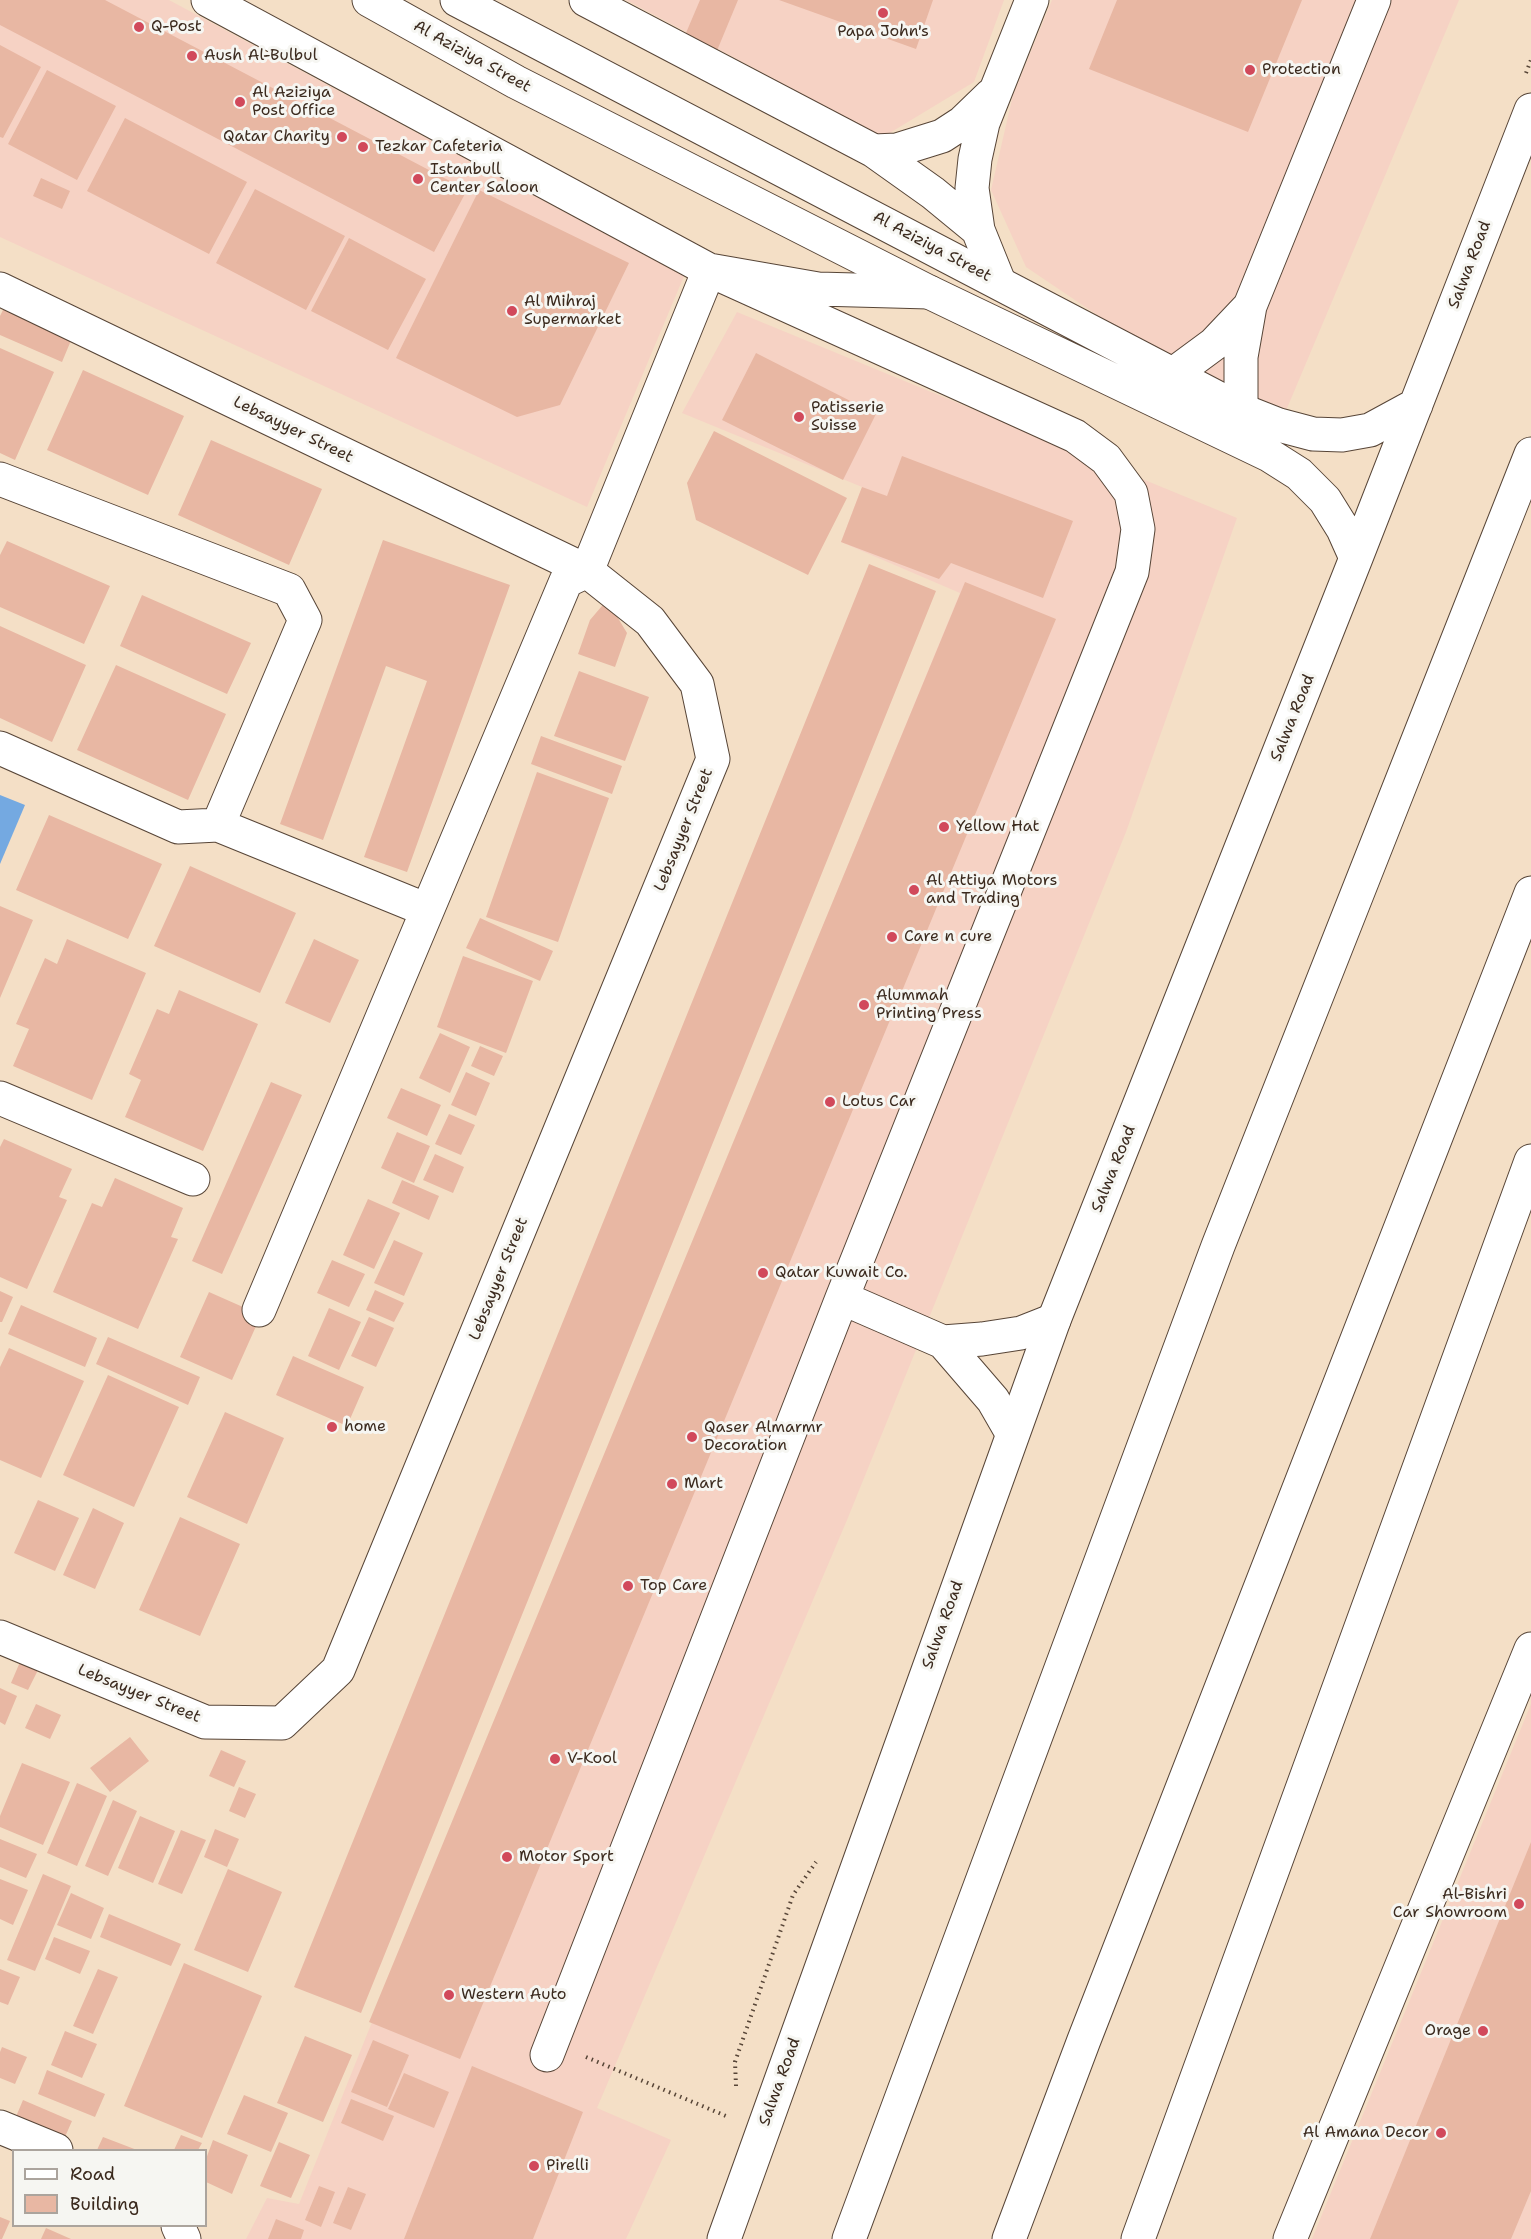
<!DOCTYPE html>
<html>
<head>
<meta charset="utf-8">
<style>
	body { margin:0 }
	#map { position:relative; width:1531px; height:2239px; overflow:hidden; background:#f4dfc6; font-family:"Shantell Sans",sans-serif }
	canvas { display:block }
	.legend { position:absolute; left:12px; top:2149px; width:195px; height:78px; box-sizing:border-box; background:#f6f6f2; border:2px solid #aba49d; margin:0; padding:8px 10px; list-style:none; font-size:18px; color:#3b2a1e }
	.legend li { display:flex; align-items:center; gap:12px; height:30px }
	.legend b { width:30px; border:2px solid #aba49d }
</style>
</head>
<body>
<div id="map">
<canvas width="1531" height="2239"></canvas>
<ul class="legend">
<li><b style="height:8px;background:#fff"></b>Road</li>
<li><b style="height:16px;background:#e8b7a3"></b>Building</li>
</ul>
</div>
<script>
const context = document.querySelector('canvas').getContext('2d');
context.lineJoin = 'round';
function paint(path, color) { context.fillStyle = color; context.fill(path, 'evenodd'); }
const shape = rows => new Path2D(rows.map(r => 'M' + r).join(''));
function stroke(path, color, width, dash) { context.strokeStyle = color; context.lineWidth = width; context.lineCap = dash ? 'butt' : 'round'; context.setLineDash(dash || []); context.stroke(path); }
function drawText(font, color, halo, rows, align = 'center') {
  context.font = font + ' "Shantell Sans",sans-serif'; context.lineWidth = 6; context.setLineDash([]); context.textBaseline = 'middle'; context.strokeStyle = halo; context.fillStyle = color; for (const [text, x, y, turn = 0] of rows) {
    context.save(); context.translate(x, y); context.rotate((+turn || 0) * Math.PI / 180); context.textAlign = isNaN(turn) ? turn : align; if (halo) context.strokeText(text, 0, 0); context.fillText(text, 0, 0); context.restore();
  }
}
const built = shape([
	[0,0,169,0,684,276,587,507,0,237],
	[626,0,1004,0,974,82,883,137],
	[1052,0,1459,0,1285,413,1164,360,1026,267,991,190,1013,95],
	[737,312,1237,518,1126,832,847,1520,597,2108,671,2140,626,2239,246,2239,267,2198,299,2204,368,2032,960,593,841,542,862,487,682,413],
	[1531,1704,1531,2239,1312,2239]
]);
const water = shape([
	[0,795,25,805,0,864]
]);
const building = shape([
	[0,0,105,0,467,190,434,252,0,25],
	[700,0,738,0,716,53,683,40],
	[779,0,933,0,916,49],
	[1117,0,1302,0,1248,132,1089,69],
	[0,45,41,67,3,138,0,137],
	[47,70,116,106,77,180,8,144],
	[125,118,247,182,209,254,87,191],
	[41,178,70,191,62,209,33,196],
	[255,189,345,236,306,310,216,263],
	[479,190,629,263,560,405,517,417,396,358],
	[349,238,426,279,388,350,311,311],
	[4,308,72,338,62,362,0,335,0,316],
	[0,348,54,372,15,460,0,453],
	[756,353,876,414,843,480,722,420],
	[83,370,184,416,148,495,47,450],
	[714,431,847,498,808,575,696,520,687,483],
	[211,440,322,489,289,565,178,515],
	[902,456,1073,521,1043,598,951,563,939,579,841,542,862,487,887,496],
	[383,540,510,585,407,872,364,857,427,681,386,666,323,840,280,824],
	[7,541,110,586,84,644,0,607,0,555],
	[869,564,936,591,361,2013,294,1987],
	[965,582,1056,619,460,2059,369,2022],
	[142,595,251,643,227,694,120,646],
	[607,600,627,633,615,667,578,654,590,620],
	[0,626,86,665,52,742,0,718],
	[116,665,226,714,188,800,77,750],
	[579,671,649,697,625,761,554,736],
	[541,736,622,766,612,794,531,764],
	[537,772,609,798,558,942,486,917],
	[49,815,162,864,128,939,16,890],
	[190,866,296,913,260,993,154,946],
	[0,906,33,920,0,998],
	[480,918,553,951,540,981,466,948],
	[67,939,146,973,92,1100,13,1066,29,1029,16,1024,45,958,57,964],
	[314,939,359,960,330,1023,285,1003],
	[463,956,533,981,506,1053,437,1027],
	[179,990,258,1024,203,1151,125,1117,141,1080,129,1074,157,1009,169,1014],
	[440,1033,470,1047,450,1093,419,1078],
	[480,1046,503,1056,494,1076,471,1066],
	[466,1072,490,1083,476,1116,451,1105],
	[271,1082,302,1095,222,1274,192,1261],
	[401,1088,441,1105,427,1136,387,1118],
	[449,1114,475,1125,461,1155,435,1144],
	[397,1132,430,1146,414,1183,381,1168],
	[4,1139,72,1169,59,1197,67,1200,27,1289,0,1277,0,1147],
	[435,1154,464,1167,453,1193,423,1180],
	[115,1178,183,1208,171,1237,178,1239,138,1329,53,1292,92,1203,102,1207],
	[402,1180,439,1196,429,1220,392,1203],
	[368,1199,400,1213,374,1269,343,1255],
	[394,1240,423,1253,404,1296,374,1283],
	[332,1260,365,1274,349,1307,317,1293],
	[375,1290,404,1303,394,1322,366,1310],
	[0,1291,13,1297,2,1322,0,1322],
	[209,1292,261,1315,232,1380,180,1357],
	[21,1305,97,1338,85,1367,8,1334],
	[329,1308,361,1322,339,1370,308,1356],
	[369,1317,394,1328,376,1367,351,1356],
	[108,1337,200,1377,188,1405,96,1364],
	[9,1348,84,1381,41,1478,0,1460,0,1367],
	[293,1356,364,1387,347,1426,276,1395],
	[108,1375,179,1407,134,1507,63,1475],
	[225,1412,284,1438,247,1524,187,1497],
	[38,1500,79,1518,55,1571,14,1553],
	[93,1508,124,1523,95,1589,63,1575],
	[180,1517,240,1544,200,1636,139,1610],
	[20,1662,38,1670,28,1690,11,1683],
	[0,1688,17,1696,5,1725,0,1722],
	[36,1704,61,1715,50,1739,25,1728],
	[130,1737,149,1761,110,1792,90,1768],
	[221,1750,246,1761,234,1787,209,1776],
	[22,1763,70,1782,43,1845,0,1827,0,1816],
	[77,1783,107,1796,77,1866,47,1853],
	[239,1787,256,1794,245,1818,229,1811],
	[113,1800,137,1811,108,1876,85,1866],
	[140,1816,175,1831,153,1883,118,1868],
	[215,1829,239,1839,227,1867,204,1857],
	[181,1830,206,1840,182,1894,158,1884],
	[0,1839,37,1854,26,1878,0,1867],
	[1531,1842,1531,2191,1511,2239,1370,2239],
	[228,1869,282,1892,248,1972,194,1950],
	[43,1874,71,1886,35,1971,7,1960],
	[0,1879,28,1890,13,1925,0,1919],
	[71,1893,104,1908,91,1939,57,1925],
	[109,1914,181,1944,171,1966,100,1937],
	[54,1937,90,1951,80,1974,45,1959],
	[184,1963,262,1996,202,2138,124,2106],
	[0,1969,20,1977,8,2005,0,2002],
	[98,1969,118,1977,93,2034,73,2026],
	[65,2031,97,2044,82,2078,51,2065],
	[305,2036,352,2055,323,2122,277,2103],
	[373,2040,409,2055,387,2107,351,2092],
	[2,2047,27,2057,15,2084,0,2078,0,2052],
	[472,2066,583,2112,533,2239,404,2239],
	[47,2070,105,2094,95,2117,38,2094],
	[404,2073,449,2092,434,2128,388,2109],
	[244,2095,288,2113,271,2152,227,2134],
	[351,2099,394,2116,383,2141,341,2123],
	[23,2100,72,2121,64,2139,15,2119],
	[181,2135,202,2143,198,2150,174,2150],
	[103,2137,137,2150,97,2150],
	[213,2140,248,2155,232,2194,206,2182,206,2159],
	[279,2142,310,2155,291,2198,260,2186],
	[319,2186,335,2192,321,2227,305,2220],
	[348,2187,366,2194,351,2230,333,2223],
	[0,2217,10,2221,2,2239,0,2239],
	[276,2219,304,2230,301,2239,268,2239],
	[46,2228,71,2239,41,2239]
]);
const path = shape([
	[1526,73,1531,60],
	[586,2057,726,2116],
	[736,2086,735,2062,793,1895,816,1862]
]);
const minor = shape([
	[208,0,709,270,818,289,929,292],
	[586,0,874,151,933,193,978,230],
	[874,151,897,150,942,136,962,123,991,95],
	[999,282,978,230,972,188,975,159,983,123,1032,0],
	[0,289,587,571,650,621,697,684,713,759,338,1670,282,1723,205,1722,0,1637],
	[1172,375,1214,344,1250,306],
	[1241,410,1241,357,1250,306,1374,0],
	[0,479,289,590,305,620,218,825,178,827,0,748],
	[218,825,427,910],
	[0,1098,193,1179],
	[842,1298,943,1342,993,1400,1012,1433],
	[259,1310,566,581,587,571],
	[943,1342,982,1339,1021,1333,1054,1320],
	[547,2055,842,1298,1132,572,1138,529,1131,493,1106,459,1075,436,709,270,587,571],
	[0,2127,56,2150],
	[178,2226,184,2239],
	[1290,2239,1531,1649]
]);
const major = shape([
	[369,0,516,82,929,292,1269,455,1299,474,1325,500,1343,529,1356,558],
	[457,0,1241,410,1279,425,1313,434,1342,435,1370,430,1416,405],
	[724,2239,1054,1320,1356,558,1531,110],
	[1138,2239,1531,1161]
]);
const highway = shape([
	[849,2239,1218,1246,1531,454],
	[1009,2239,1084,2040,1531,893]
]);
const markers = [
	[883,13,6,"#d1495b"],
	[139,27,6,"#d1495b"],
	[192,56,6,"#d1495b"],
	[1250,70,6,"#d1495b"],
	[240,102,6,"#d1495b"],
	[342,137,6,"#d1495b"],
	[363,147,6,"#d1495b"],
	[418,179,6,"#d1495b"],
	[512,311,6,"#d1495b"],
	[799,417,6,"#d1495b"],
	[944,827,6,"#d1495b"],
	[914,890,6,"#d1495b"],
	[892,937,6,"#d1495b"],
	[864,1005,6,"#d1495b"],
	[830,1102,6,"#d1495b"],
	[763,1273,6,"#d1495b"],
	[332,1427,6,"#d1495b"],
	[692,1437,6,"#d1495b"],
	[672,1484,6,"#d1495b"],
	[628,1586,6,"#d1495b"],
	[555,1759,6,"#d1495b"],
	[507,1857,6,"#d1495b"],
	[1519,1904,6,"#d1495b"],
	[449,1995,6,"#d1495b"],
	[1483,2031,6,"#d1495b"],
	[1441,2133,6,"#d1495b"],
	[534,2166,6,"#d1495b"]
];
const poiNames = [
	["Q-Post",151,27],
	["Papa John's",883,32,"center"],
	["Aush Al-Bulbul",204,56],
	["Protection",1262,70],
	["Al Aziziya",252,93],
	["Post Office",252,111],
	["Qatar Charity",330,137,"right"],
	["Tezkar Cafeteria",375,147],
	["Istanbull",430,170],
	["Center Saloon",430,188],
	["Al Mihraj",524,302],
	["Supermarket",524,320],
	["Patisserie",811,408],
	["Suisse",811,426],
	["Yellow Hat",956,827],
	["Al Attiya Motors",926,881],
	["and Trading",926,899],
	["Care n cure",904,937],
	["Alummah",876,996],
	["Printing Press",876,1014],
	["Lotus Car",842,1102],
	["Qatar Kuwait Co.",775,1273],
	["home",344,1427],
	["Qaser Almarmr",704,1428],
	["Decoration",704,1446],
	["Mart",684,1484],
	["Top Care",640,1586],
	["V-Kool",567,1759],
	["Motor Sport",519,1857],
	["Al-Bishri",1507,1895,"right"],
	["Car Showroom",1507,1913,"right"],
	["Western Auto",461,1995],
	["Orage",1471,2031,"right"],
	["Al Amana Decor",1429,2133,"right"],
	["Pirelli",546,2166]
];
const streetNames = [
	["Al Aziziya Street",472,57,29],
	["Al Aziziya Street",932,247,28],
	["Salwa Road",1470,265,-69],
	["Lebsayyer Street",293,430,26],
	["Salwa Road",1293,718,-68],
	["Lebsayyer Street",684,830,-68],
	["Salwa Road",1114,1169,-68],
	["Lebsayyer Street",499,1279,-68],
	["Salwa Road",943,1625,-70],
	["Lebsayyer Street",139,1694,22],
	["Salwa Road",780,2082,-70]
];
paint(built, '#f6d2c4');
paint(water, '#74a9e1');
paint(building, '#e8b7a3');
stroke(minor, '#574537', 35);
stroke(major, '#574537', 35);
stroke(highway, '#574537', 35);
stroke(path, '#574537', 4, [1.5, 4.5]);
stroke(minor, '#fff', 33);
stroke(major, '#fff', 33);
stroke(highway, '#fff', 33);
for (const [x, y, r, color] of markers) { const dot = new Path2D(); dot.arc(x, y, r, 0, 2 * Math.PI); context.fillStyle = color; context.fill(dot); stroke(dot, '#f6f6f2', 2); }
drawText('16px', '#3b2a1e', '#f6f6f2', poiNames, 'left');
drawText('16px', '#3b2a1e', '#f6f6f2', streetNames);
</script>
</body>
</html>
